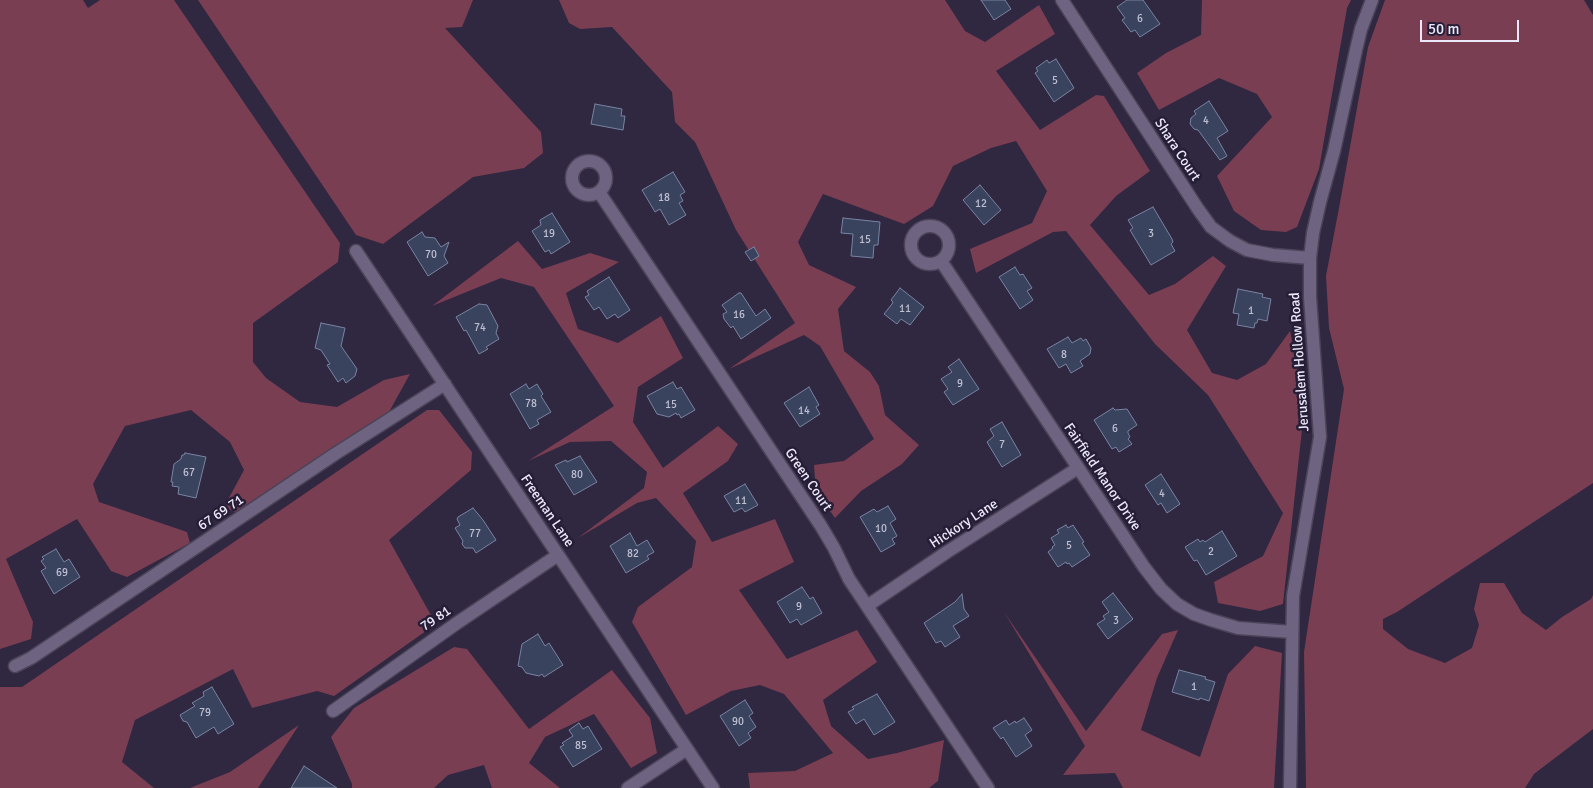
<!DOCTYPE html>
<html>
<head>
<meta charset="utf-8">
<style>
	body { margin:0 }
	#map { position:relative; width:1593px; height:788px; overflow:hidden; background:#302741; font-family:Signika,sans-serif }
	canvas { display:block }
	.scale { position:absolute; left:1420px; top:20px; width:99px; height:22px; box-sizing:border-box; border:2px solid #ede8f9; border-top:0; padding-left:6px; font-size:15px; line-height:18px; white-space:nowrap; color:#ede8f9; -webkit-text-stroke:4px #261e37; paint-order:stroke }
</style>
</head>
<body>
<div id="map">
<canvas width="1593" height="788"></canvas>
<div class="scale">50 m</div>
</div>
<script>
const context = document.querySelector('canvas').getContext('2d');
context.lineJoin = 'round';
function paint(path, color) { context.fillStyle = color; context.fill(path, 'evenodd'); }
const shape = rows => new Path2D(rows.map(r => 'M' + r).join(''));
function stroke(path, color, width, dash) { context.strokeStyle = color; context.lineWidth = width; context.lineCap = dash ? 'butt' : 'round'; context.setLineDash(dash || []); context.stroke(path); }
function drawText(font, color, halo, rows, align = 'center') {
  context.font = font + ' Signika,sans-serif'; context.lineWidth = 5; context.setLineDash([]); context.textBaseline = 'middle'; context.strokeStyle = halo; context.fillStyle = color; for (const [text, x, y, turn = 0] of rows) {
    context.save(); context.translate(x, y); context.rotate((+turn || 0) * Math.PI / 180); context.textAlign = isNaN(turn) ? turn : align; if (halo) context.strokeText(text, 0, 0); context.fillText(text, 0, 0); context.restore();
  }
}
const green = shape([
	[0,0,83,0,88,8,100,0,174,0,340,243,338,262,253,323,253,362,266,378,300,402,337,407,384,380,410,374,389,412,235,512,224,507,244,470,230,442,191,410,125,426,93,484,99,502,187,532,190,543,127,577,111,571,77,519,6,559,33,622,31,639,0,649],
	[198,0,473,0,462,27,445,28,541,132,543,153,524,168,473,177,383,244,356,235],
	[559,0,945,0,965,31,985,42,1039,5,1055,34,996,71,1040,130,1096,95,1104,96,1150,171,1116,196,1090,225,1149,295,1175,284,1213,256,1226,266,1187,330,1212,373,1237,380,1266,364,1290,331,1298,372,1303,420,1283,604,1260,611,1218,603,1214,582,1263,556,1283,513,1208,395,1155,344,1066,231,1053,232,976,273,970,249,1032,223,1047,191,1016,141,991,148,953,166,933,206,904,224,823,194,798,242,809,265,856,287,838,309,844,351,870,372,879,386,885,415,919,445,902,464,861,491,835,518,816,491,814,465,844,461,874,439,820,346,804,335,729,369,795,323,736,230,695,142,675,122,672,92,612,27,580,29,569,23],
	[1202,0,1351,0,1347,8,1319,169,1297,227,1286,232,1261,230,1234,211,1217,176,1272,117,1257,94,1219,78,1159,110,1137,73,1166,53,1201,35],
	[1385,0,1584,0,1593,15,1593,483,1397,612,1383,619,1383,629,1408,649,1445,663,1472,648,1479,625,1474,609,1480,583,1504,583,1522,613,1546,630,1562,617,1591,599,1593,595,1593,729,1534,774,1525,788,1306,788,1304,652,1344,389,1329,328,1326,276,1339,208,1368,47],
	[518,241,542,269,590,253,619,262,566,293,578,329,618,343,661,316,683,358,638,387,633,422,663,468,718,426,738,444,728,461,683,493,712,542,775,519,794,562,739,590,787,659,857,630,877,662,823,700,831,726,868,759,897,753,944,740,938,781,929,788,750,788,748,773,795,771,833,753,784,694,760,685,731,691,686,715,632,622,638,607,692,567,696,541,656,498,637,503,578,538,644,488,647,472,611,441,570,442,528,461,614,406,534,287,501,278,432,306],
	[427,410,439,410,472,452,471,470,389,540,432,617,426,631,334,696,317,691,252,708,233,669,135,720,122,762,154,788,0,788,0,687,22,687],
	[1004,612,1086,731,1162,634,1178,630,1157,678,1141,730,1200,757,1228,674,1255,646,1282,653,1274,788,1123,788,1115,773,1063,775,1085,746],
	[454,647,467,649,529,729,612,670,650,718,657,753,631,768,594,714,545,737,529,763,560,788,492,788,484,765,448,775,434,788,352,788,352,784,331,737,354,708],
	[299,725,258,788,190,788,230,772]
]);
const building = shape([
	[981,0,1005,0,1011,9,994,20,981,0],
	[1127,0,1143,0,1160,24,1140,37,1135,30,1131,32,1122,20,1125,18,1117,7,1127,0],
	[1056,59,1074,88,1054,102,1035,73,1038,71,1036,68,1047,60,1049,63,1056,59],
	[1209,101,1228,131,1217,138,1227,156,1220,160,1198,130,1194,129,1190,124,1191,118,1196,114,1194,111,1209,101],
	[595,104,622,109,621,116,625,116,623,130,591,124,595,104],
	[673,172,685,192,680,195,683,201,679,203,686,215,669,225,660,209,655,212,642,190,673,172],
	[980,185,1001,210,984,225,963,200,980,185],
	[1153,207,1172,239,1173,242,1171,244,1175,251,1151,265,1130,230,1133,228,1128,220,1153,207],
	[552,213,570,242,551,254,549,250,545,252,532,231,541,225,540,220,552,213],
	[843,218,880,222,878,245,874,245,873,258,851,256,853,234,841,233,843,218],
	[422,232,425,237,435,238,441,247,449,242,444,256,448,263,428,276,407,242,422,232],
	[754,247,759,256,751,261,745,252,754,247],
	[1015,267,1020,275,1023,274,1032,288,1027,291,1033,300,1020,309,999,277,1015,267],
	[609,277,630,310,618,318,615,314,607,319,599,307,594,310,585,297,589,295,587,291,609,277],
	[900,288,924,307,910,325,901,319,897,324,884,314,892,304,893,302,891,300,900,288],
	[1238,289,1263,294,1262,297,1271,299,1267,321,1258,319,1257,323,1255,323,1254,328,1237,325,1239,314,1233,313,1238,289],
	[739,293,741,293,756,316,765,309,771,318,741,339,733,326,731,328,724,319,723,314,727,312,722,305,739,293],
	[479,304,487,305,498,326,496,333,499,339,486,347,488,349,479,354,466,330,464,331,456,317,479,304],
	[321,323,345,328,341,346,357,369,355,376,346,383,343,378,338,382,327,365,330,364,321,350,315,348,321,323],
	[1068,337,1072,343,1081,338,1083,341,1086,339,1091,348,1090,354,1080,361,1083,366,1071,373,1066,364,1059,368,1047,349,1068,337],
	[959,359,979,389,953,405,944,392,948,389,941,379,952,372,948,367,959,359],
	[673,382,677,389,681,387,695,410,681,418,679,414,677,415,676,413,669,417,657,414,647,396,673,382],
	[526,384,529,389,537,384,543,394,541,396,551,412,537,420,539,424,530,429,510,394,526,384],
	[809,387,819,405,816,407,820,414,800,427,784,403,809,387],
	[1113,408,1115,410,1127,409,1137,425,1128,431,1128,433,1130,437,1128,439,1132,444,1119,452,1116,447,1112,449,1094,420,1113,408],
	[1002,422,1021,455,1002,467,987,442,994,436,990,429,1002,422],
	[185,453,206,457,196,498,178,494,179,487,172,486,173,482,171,482,174,464,181,459,182,455,184,455,185,453],
	[580,456,597,482,574,495,555,465,566,460,567,462,580,456],
	[1161,474,1180,504,1167,513,1161,503,1158,505,1145,485,1161,474],
	[745,484,758,505,745,512,742,508,734,512,724,496,745,484],
	[888,506,896,519,890,523,897,536,892,539,895,544,881,552,860,517,874,509,877,512,888,506],
	[473,508,483,520,496,540,476,553,473,548,465,548,462,544,463,541,455,528,460,525,457,519,458,517,473,508],
	[1066,525,1068,528,1073,525,1084,542,1082,543,1090,555,1072,567,1069,563,1067,564,1066,562,1058,567,1048,552,1053,548,1052,547,1055,545,1051,538,1059,533,1057,530,1066,525],
	[1222,531,1237,556,1206,575,1197,560,1194,561,1185,547,1198,539,1200,542,1203,540,1205,542,1222,531],
	[630,533,637,546,647,540,654,552,647,556,649,559,626,573,610,546,630,533],
	[56,549,64,562,69,559,80,577,54,594,41,571,46,568,41,561,44,559,42,557,56,549],
	[802,587,810,599,813,597,822,613,801,625,797,619,790,623,777,602,802,587],
	[1113,593,1133,619,1108,639,1097,624,1105,619,1103,616,1109,612,1102,602,1113,593],
	[962,594,964,609,969,616,953,626,960,637,945,647,941,641,936,643,924,623,955,602,962,594],
	[538,634,545,646,549,643,563,665,544,677,542,674,539,676,526,673,522,667,518,666,522,644,538,634],
	[1179,670,1206,677,1205,679,1215,682,1209,701,1200,698,1199,700,1172,692,1179,670],
	[212,687,234,724,218,734,214,727,196,738,187,722,183,721,180,715,195,706,192,703,204,696,203,692,212,687],
	[877,694,895,722,874,735,864,719,856,724,848,712,854,709,852,707,877,694],
	[745,700,753,713,749,716,756,727,748,733,751,738,739,746,720,716,745,700],
	[1024,718,1032,730,1025,735,1032,746,1016,757,1003,737,1001,739,993,728,1006,720,1009,725,1015,721,1016,723,1024,718],
	[579,723,583,729,588,726,602,749,573,767,560,747,564,745,562,743,573,736,569,730,579,723],
	[304,766,337,788,291,788,304,766]
]);
const minor = shape([
	[1062,0,1198,209,1211,227,1230,241,1247,250,1273,255,1310,258],
	'572 178a17 17 0 1 1 34 0a17 17 0 1 1-34 0Z',
	[599,192,821,526,834,548,849,579,988,788],
	'911 245a19 19 0 1 1 38 0a19 19 0 1 1-38 0Z',
	[356,251,713,788],
	[941,261,1144,567,1161,589,1177,604,1194,614,1211,620,1238,628,1292,632],
	[867,606,947,552,1078,468],
	[15,666,31,658,335,454,445,384],
	[333,711,457,623,558,555],
	[628,788,687,749],
	[1290,788,1293,596,1320,437,1310,297,1310,258,1313,233,1320,202,1334,151,1356,50,1361,29,1372,0]
]);
const numberNames = [
	["6",1140,19],
	["5",1055,81],
	["4",1206,121],
	["18",664,198],
	["12",981,204],
	["19",549,234],
	["3",1151,234],
	["15",865,240],
	["70",431,255],
	["11",905,309],
	["1",1251,311],
	["16",739,315],
	["74",480,328],
	["8",1064,355],
	["9",960,384],
	["78",531,404],
	["15",671,405],
	["14",804,411],
	["6",1115,429],
	["7",1002,445],
	["67",189,473],
	["80",577,475],
	["4",1162,494],
	["11",741,501],
	["10",881,529],
	["77",475,534],
	["5",1069,546],
	["2",1211,552],
	["82",633,554],
	["69",62,573],
	["9",799,607],
	["3",1116,621],
	["1",1194,687],
	["79",205,713],
	["90",738,722],
	["85",581,746]
];
const streetNames = [
	["Shara Court",1177,150,57],
	["Jerusalem Hollow Road",1300,362,-94],
	["Fairfield Manor Drive",1102,477,56],
	["Green Court",808,480,56],
	["Freeman Lane",547,511,56],
	["67 69 71",221,513,-34],
	["Hickory Lane",964,524,-33],
	["79 81",436,619,-34]
];
paint(green, '#793e52');
paint(building, '#3a435e');
stroke(building, '#7984a2', 1);
stroke(minor, '#4b4459', 15);
stroke(minor, '#6e6482', 12);
drawText('11px', '#c0bfd2', null, numberNames);
drawText('14px', '#ede8f9', '#261e37', streetNames);
</script>
</body>
</html>
